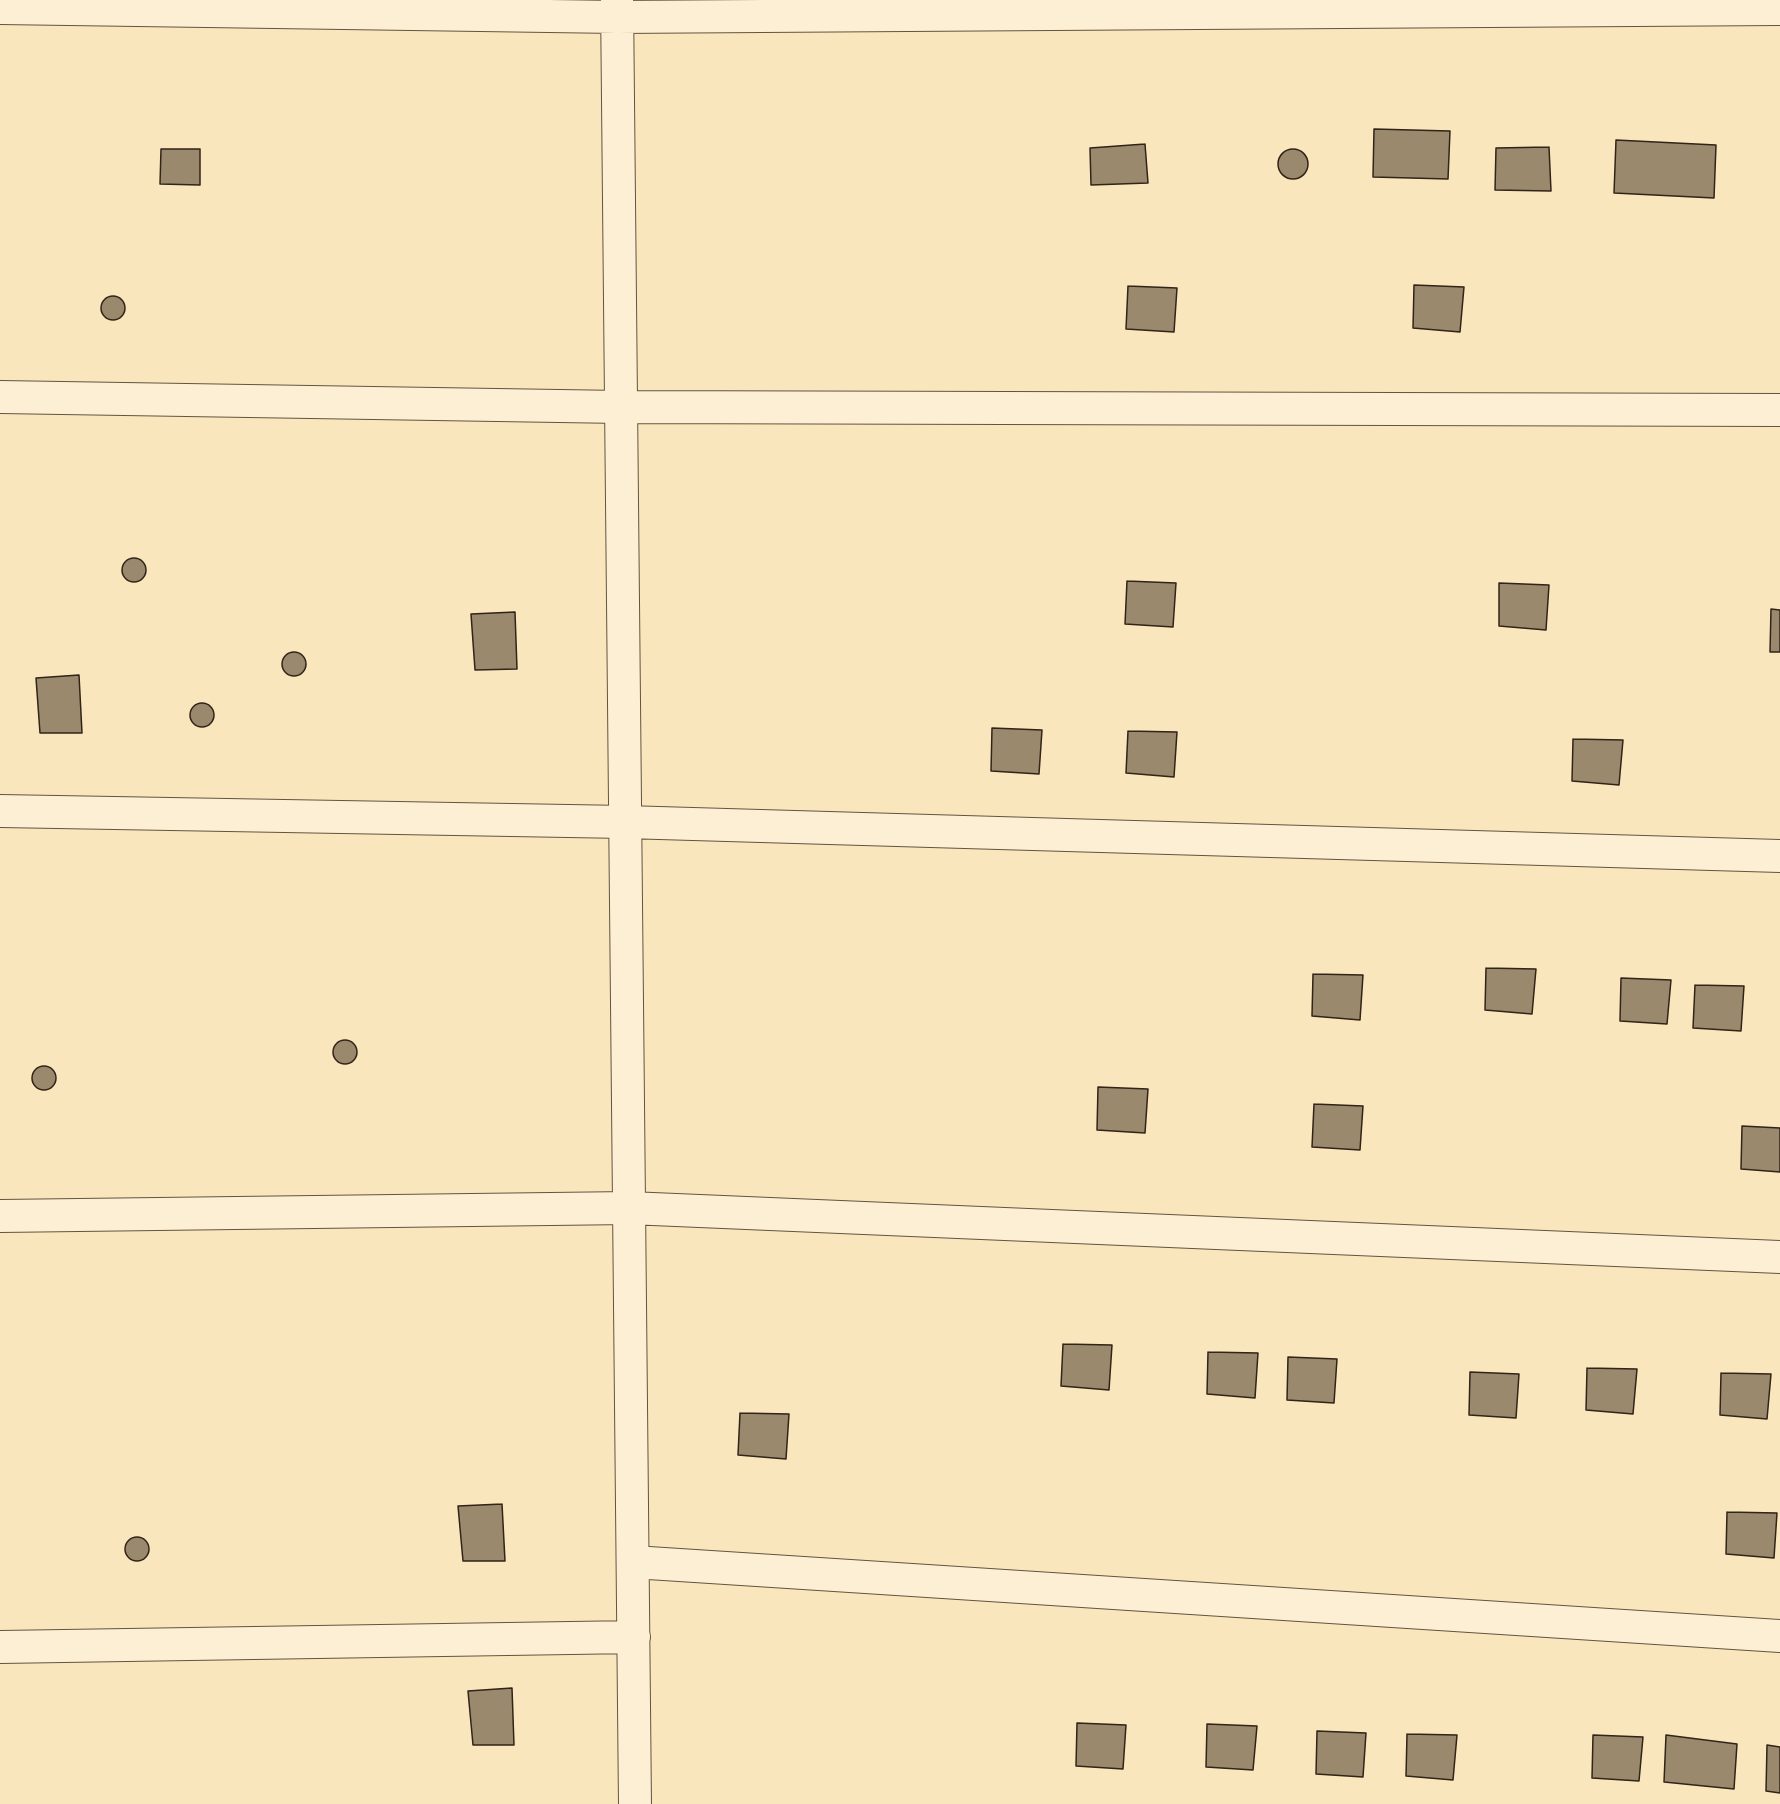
<!DOCTYPE html>
<html>
<head>
<meta charset="utf-8">
<style>
	body { margin:0 }
	canvas { display:block; background:#fae6bc }
</style>
</head>
<body>
<canvas width="1780" height="1804"></canvas>
<script>
const context = document.querySelector('canvas').getContext('2d');
context.lineJoin = 'round';
function paint(path, color) { context.fillStyle = color; context.fill(path, 'evenodd'); }
const shape = rows => new Path2D(rows.map(r => 'M' + r).join(''));
function stroke(path, color, width, dash) { context.strokeStyle = color; context.lineWidth = width; context.lineCap = dash ? 'butt' : 'round'; context.setLineDash(dash || []); context.stroke(path); }
const building = shape([
	[1374,129,1450,131,1448,179,1373,177,1374,129],
	[1616,140,1716,145,1714,198,1614,193,1616,140],
	[1145,144,1148,183,1091,185,1090,148,1145,144],
	[1549,147,1551,191,1495,190,1496,148,1549,147],
	'1278 164a15 15 0 1 1 30 0a15 15 0 1 1-30 0Z',
	[161,149,200,149,200,185,160,184,161,149],
	[1414,285,1464,287,1460,332,1413,328,1414,285],
	[1128,286,1177,288,1174,332,1126,329,1128,286],
	'101 308a12 12 0 1 1 24 0a12 12 0 1 1-24 0Z',
	'122 570a12 12 0 1 1 24 0a12 12 0 1 1-24 0Z',
	[1127,581,1176,583,1173,627,1125,624,1127,581],
	[1499,583,1549,585,1546,630,1499,626,1499,583],
	[1771,609,1780,610,1780,652,1770,652,1771,609],
	[515,612,517,669,475,670,471,614,515,612],
	'282 664a12 12 0 1 1 24 0a12 12 0 1 1-24 0Z',
	[79,675,82,733,40,733,36,678,79,675],
	'190 715a12 12 0 1 1 24 0a12 12 0 1 1-24 0Z',
	[992,728,1042,730,1039,774,991,771,992,728],
	[1128,731,1177,732,1174,777,1126,773,1128,731],
	[1573,739,1623,740,1619,785,1572,781,1573,739],
	[1486,968,1536,969,1532,1014,1485,1010,1486,968],
	[1313,974,1363,975,1360,1020,1312,1016,1313,974],
	[1621,978,1671,980,1667,1024,1620,1021,1621,978],
	[1695,985,1744,986,1741,1031,1693,1028,1695,985],
	'333 1052a12 12 0 1 1 24 0a12 12 0 1 1-24 0Z',
	'32 1078a12 12 0 1 1 24 0a12 12 0 1 1-24 0Z',
	[1098,1087,1148,1089,1145,1133,1097,1130,1098,1087],
	[1314,1104,1363,1106,1360,1150,1312,1147,1314,1104],
	[1742,1126,1780,1128,1780,1172,1741,1169,1742,1126],
	[1063,1344,1112,1345,1109,1390,1061,1386,1063,1344],
	[1208,1352,1258,1353,1255,1398,1207,1394,1208,1352],
	[1288,1357,1337,1359,1334,1403,1287,1400,1288,1357],
	[1587,1368,1637,1369,1633,1414,1586,1410,1587,1368],
	[1470,1372,1519,1374,1516,1418,1469,1415,1470,1372],
	[1721,1373,1771,1374,1767,1419,1720,1415,1721,1373],
	[740,1413,789,1414,786,1459,738,1455,740,1413],
	[502,1504,505,1561,463,1561,458,1506,502,1504],
	[1727,1512,1777,1513,1774,1558,1726,1554,1727,1512],
	'125 1549a12 12 0 1 1 24 0a12 12 0 1 1-24 0Z',
	[512,1688,514,1745,473,1745,468,1691,512,1688],
	[1077,1723,1126,1725,1123,1769,1076,1766,1077,1723],
	[1207,1724,1257,1726,1253,1770,1206,1767,1207,1724],
	[1317,1731,1366,1733,1363,1777,1316,1774,1317,1731],
	[1407,1734,1457,1735,1453,1780,1406,1776,1407,1734],
	[1593,1735,1643,1737,1639,1781,1592,1778,1593,1735],
	[1666,1735,1737,1744,1734,1789,1664,1782,1666,1735],
	[1767,1745,1780,1747,1780,1793,1766,1791,1767,1745]
]);
const minor = shape([
	[617,0,635,1804],
	[0,8,617,17,1780,9],
	[0,397,621,407,1780,410],
	[0,811,625,822,1780,856],
	[0,1216,629,1208,1780,1257],
	[633,1562,1780,1636],
	[0,1647,634,1637]
]);
paint(building, '#9a896d');
stroke(building, '#312418', 1.5);
stroke(minor, '#635441', 34);
stroke(minor, '#fcefd3', 32);
</script>
</body>
</html>
